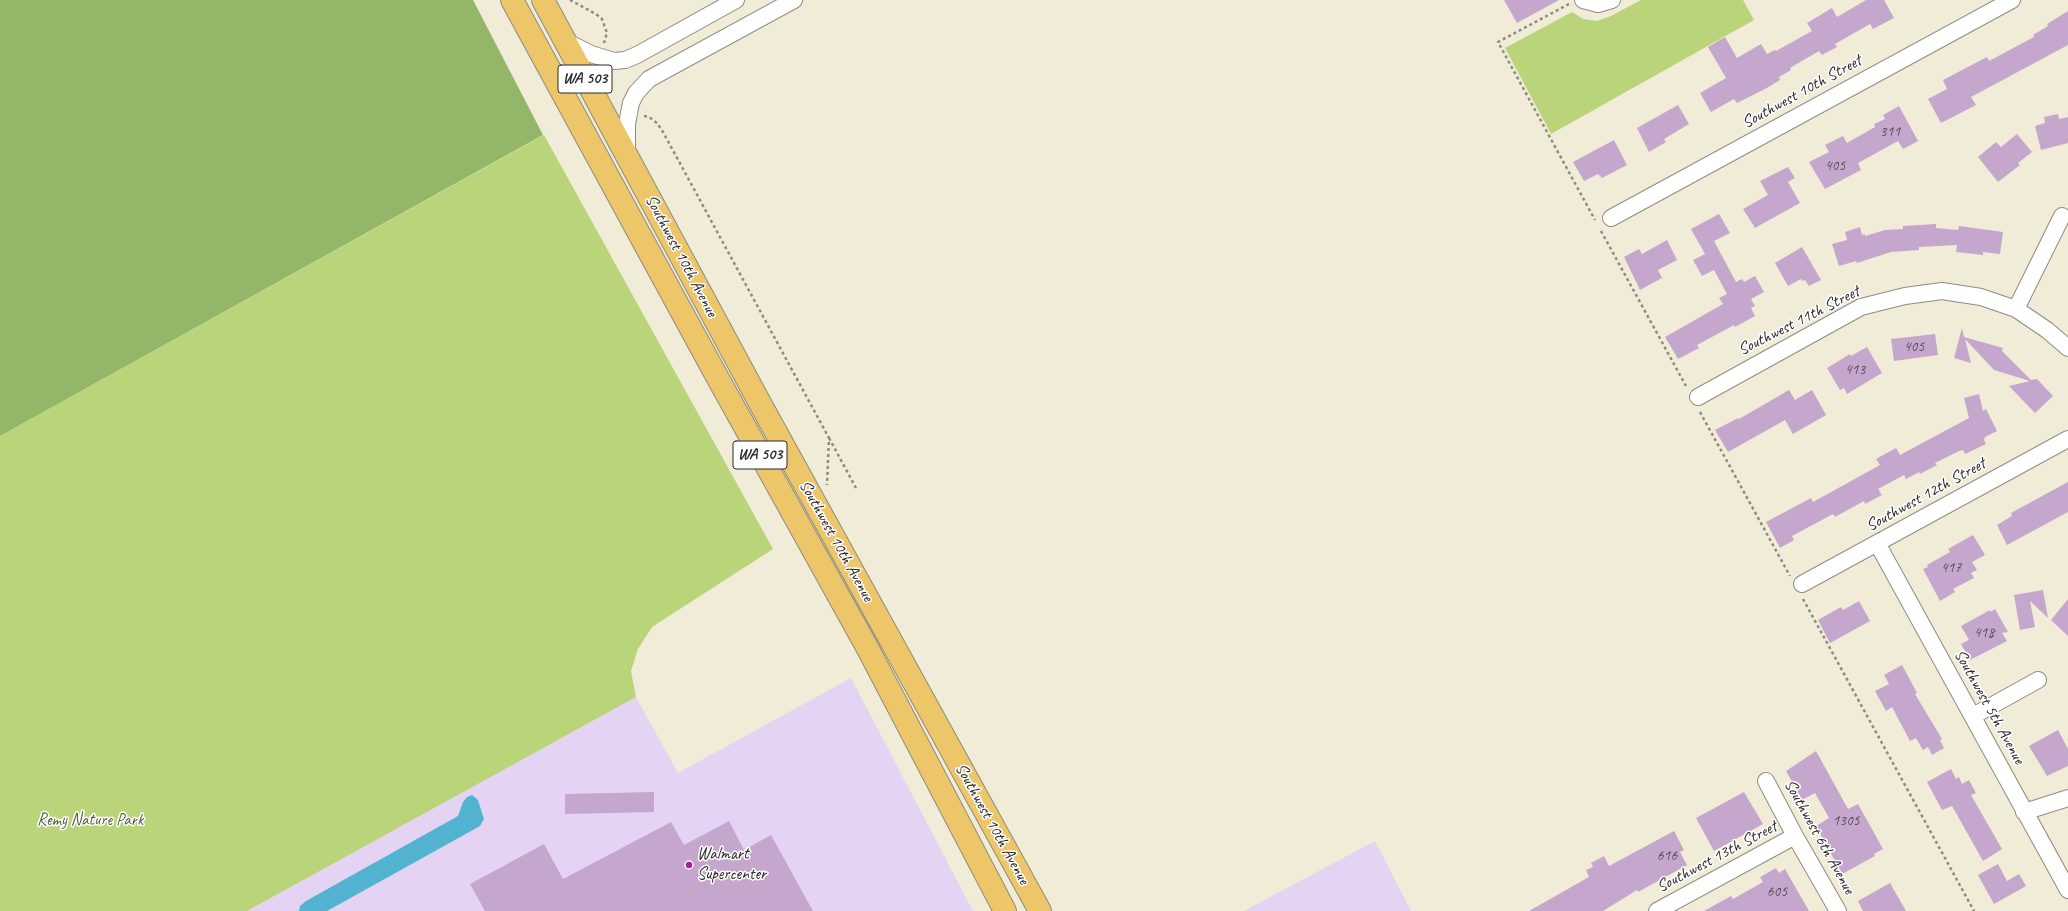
<!DOCTYPE html>
<html>
<head>
<meta charset="utf-8">
<style>
	body { margin:0 }
	canvas { display:block; background:#f0ecd7 }
</style>
</head>
<body>
<canvas width="2068" height="911"></canvas>
<script>
const context = document.querySelector('canvas').getContext('2d');
context.lineJoin = 'round';
function paint(path, color) { context.fillStyle = color; context.fill(path, 'evenodd'); }
const shape = rows => new Path2D(rows.map(r => 'M' + r).join(''));
function stroke(path, color, width, dash) { context.strokeStyle = color; context.lineWidth = width; context.lineCap = dash ? 'butt' : 'round'; context.setLineDash(dash || []); context.stroke(path); }
function drawText(font, color, halo, rows, align = 'center') {
  context.font = font + ' Caveat,sans-serif'; context.lineWidth = 3; context.setLineDash([]); context.textBaseline = 'middle'; context.strokeStyle = halo; context.fillStyle = color; for (const [text, x, y, turn = 0] of rows) {
    context.save(); context.translate(x, y); context.rotate((+turn || 0) * Math.PI / 180); context.textAlign = isNaN(turn) ? turn : align; if (halo) context.strokeText(text, 0, 0); context.fillText(text, 0, 0); context.restore();
  }
}
const built = shape([
	[851,678,973,911,247,911,636,697,678,773],
	[1375,841,1411,911,1244,911]
]);
const green = shape([
	[1641,0,1743,0,1754,20,1551,134,1505,48,1572,12,1583,19,1597,21,1611,16],
	[544,135,773,549,652,627,638,649,631,671,636,697,247,911,0,911,0,436]
]);
const forest = shape([
	[0,0,473,0,543,135,0,436]
]);
const water = shape([
	[472,795,478,800,484,819,480,826,327,911,299,911,300,906,306,901,458,816,463,802,467,797]
]);
const building = shape([
	[1504,0,1559,0,1517,23],
	[1866,0,1884,0,1894,18,1873,29,1870,24,1835,44,1837,47,1822,55,1819,51,1790,68,1791,70,1779,77,1780,80,1765,89,1737,103,1734,99,1711,112,1700,93,1726,78,1708,47,1725,37,1737,58,1761,44,1767,54,1775,50,1776,51,1812,31,1807,23,1832,8,1837,17],
	[2068,11,2068,45,1971,97,1976,105,1941,123,1928,99,1947,89,1943,80,1987,57,1989,61,2034,37,2033,35,2048,26,2047,24],
	[1678,105,1689,124,1664,139,1666,142,1649,152,1637,128],
	[1899,106,1918,141,1903,149,1898,141,1858,163,1861,170,1825,189,1809,162,1829,152,1825,145,1843,136,1847,143,1875,127,1874,124,1885,119,1883,115],
	[2058,114,2059,119,2068,117,2068,143,2041,150,2035,126,2045,123,2044,117],
	[2017,134,2032,152,2018,163,2020,165,1998,182,1978,157,1996,142,2001,147],
	[1614,140,1627,165,1602,178,1598,174,1584,181,1573,162],
	[1788,167,1795,178,1788,182,1800,203,1755,228,1743,209,1768,195,1760,181],
	[1719,214,1730,233,1714,241,1736,282,1742,279,1744,282,1755,276,1764,292,1751,299,1755,306,1751,308,1755,316,1735,327,1734,325,1697,345,1699,348,1678,359,1665,337,1723,304,1719,298,1727,294,1714,270,1702,276,1693,260,1705,254,1691,229],
	[1936,224,1936,228,1958,230,1959,226,2003,232,2000,254,1983,252,1983,255,1956,252,1957,245,1919,247,1919,250,1891,252,1857,263,1856,261,1839,266,1832,244,1847,240,1845,232,1860,227,1862,235,1865,234,1865,236,1885,230,1903,229,1903,226],
	[1667,240,1677,260,1658,270,1662,278,1640,290,1624,257,1639,249,1642,254],
	[1802,247,1821,280,1809,286,1805,280,1802,281,1801,279,1788,286,1775,263],
	[1962,328,1964,337,2003,348,2002,351,2031,380,2037,379,2053,396,2035,413,2009,386,2030,381,1994,370,1965,339,1971,363,1954,358],
	[1935,334,1938,355,1894,361,1891,339],
	[1867,347,1882,373,1847,394,1844,388,1840,390,1827,368,1850,354,1851,356],
	[1789,390,1795,400,1812,390,1826,415,1793,434,1785,420,1728,452,1715,430,1738,418,1739,419],
	[1979,394,1983,411,1986,409,1997,431,1985,437,1984,440,1986,444,1965,454,1963,450,1959,451,1935,463,1937,465,1920,474,1919,472,1906,479,1904,475,1878,489,1882,495,1865,504,1864,501,1835,517,1833,514,1792,536,1794,540,1780,548,1766,522,1811,498,1813,502,1880,465,1876,459,1896,448,1900,455,1969,418,1964,398],
	[2068,482,2068,512,2007,545,1997,525,2012,516,2011,513],
	[1973,535,1985,555,1972,562,1977,570,1971,573,1974,578,1953,589,1955,592,1940,601,1923,569,1928,567,1927,565,1950,552,1948,549],
	[2043,590,2048,618,2030,601,2035,627,2020,630,2014,595],
	[2068,599,2068,636,2051,620],
	[1859,601,1870,621,1830,643,1818,620,1841,607,1843,610],
	[1995,609,2008,632,2002,633,2007,641,1970,660,1961,644,1969,640,1961,626,1990,610,1990,612],
	[1902,665,1917,693,1915,694,1942,739,1940,740,1944,748,1932,755,1928,747,1923,750,1916,738,1910,741,1892,707,1886,711,1875,691,1889,684,1884,675],
	[2058,730,2068,749,2068,766,2047,776,2029,746],
	[1816,751,1848,809,1858,804,1883,849,1874,854,1875,856,1842,874,1816,826,1829,818,1815,793,1802,800,1786,771],
	[1951,769,1956,779,1959,777,1962,784,1969,780,1976,793,1971,795,2002,849,1983,861,1952,806,1942,810,1927,782],
	[654,792,654,812,565,814,565,794],
	[1744,792,1763,824,1714,851,1696,818],
	[729,821,744,850,771,835,813,911,485,911,470,884,544,844,563,879,671,822,684,845],
	[1674,831,1684,850,1680,852,1687,865,1638,892,1637,890,1603,911,1529,911,1589,877,1586,870,1593,867,1591,863,1604,856,1609,866],
	[1998,864,2007,881,2019,874,2026,886,1994,904,1978,875],
	[1776,868,1779,873,1785,869,1809,911,1704,911,1731,896,1733,899,1763,882,1760,877],
	[1890,883,1906,911,1863,911,1858,901]
]);
const path = shape([
	[570,0,596,14,602,19,607,33,604,43],
	[1569,4,1498,42,1595,220],
	[644,116,649,117,657,123,663,132,829,438,827,485],
	[1601,231,1686,386],
	[1700,412,1790,576],
	[829,438,856,488],
	[1803,599,1974,911]
]);
const minor = shape([
	[1583,0,1598,4,1612,0],
	[565,41,591,54,614,61,625,60,637,55,736,0],
	[627,154,627,124,631,103,636,93,649,79,794,0],
	[1611,218,2012,0],
	[2016,309,2062,216],
	[1698,397,1861,307,1905,296,1942,291,1981,297,2016,309,2047,330,2068,348],
	[1877,543,2068,890],
	[1802,584,2068,439],
	[1973,716,2038,680],
	[1766,781,1795,836,1838,911],
	[2024,812,2068,798],
	[1657,911,1795,836]
]);
const highway = shape([
	[512,0,715,373,868,649,1005,911],
	[543,0,761,405,1040,911]
]);
const markers = [
	[689,865,4,"#b5179e"]
];
const numberNames = [
	["311",1890,132],
	["405",1835,166],
	["405",1914,347],
	["413",1855,370],
	["417",1951,568],
	["418",1984,633],
	["1305",1846,821],
	["616",1667,856],
	["605",1777,892]
];
const shields = [
	[585,79,54],
	[760,455,54]
];
const shieldNames = [
	["WA 503",585,79],
	["WA 503",760,455]
];
const streetNames = [
	["Southwest 10th Street",1802,92,-29],
	["Southwest 10th Avenue",681,256,62],
	["Southwest 11th Street",1799,321,-27],
	["Southwest 12th Street",1926,495,-29],
	["Southwest 10th Avenue",836,541,61],
	["Southwest 5th Avenue",1989,707,61],
	["Southwest 10th Avenue",992,824,61],
	["Southwest 6th Avenue",1819,837,61],
	["Southwest 13th Street",1717,857,-28]
];
const parkNames = [
	["Remy Nature Park",90,821]
];
const poiNames = [
	["Walmart",697,855],
	["Supercenter",697,875]
];
paint(built, '#e4d3f2');
paint(green, '#bad479');
paint(forest, '#93b669');
paint(water, '#51b3d0');
paint(building, '#c5a7cd');
stroke(minor, '#8e8c81', 18);
stroke(highway, '#8e8c81', 24);
stroke(path, '#8e8c81', 2.5, [3, 3]);
stroke(minor, '#fff', 16);
stroke(highway, '#ecc669', 22);
for (const [x, y, r, color] of markers) { const dot = new Path2D(); dot.arc(x, y, r, 0, 2 * Math.PI); context.fillStyle = color; context.fill(dot); stroke(dot, '#fff', 1.5); }
drawText('15px', '#524a54', null, numberNames);
for (const [x, y, w] of shields) { const box = new Path2D(); box.roundRect(x - w / 2, y - 14, w, 28, 3); context.fillStyle = '#fff'; context.fill(box); stroke(box, '#2b2b2b', 1); }
drawText('bold 16px', '#2b2b2b', null, shieldNames);
drawText('17px', '#2b2b2b', '#fff', streetNames);
drawText('17px', '#565e42', '#fff', parkNames);
drawText('17px', '#2b2b2b', '#fff', poiNames, 'left');
</script>
</body>
</html>
